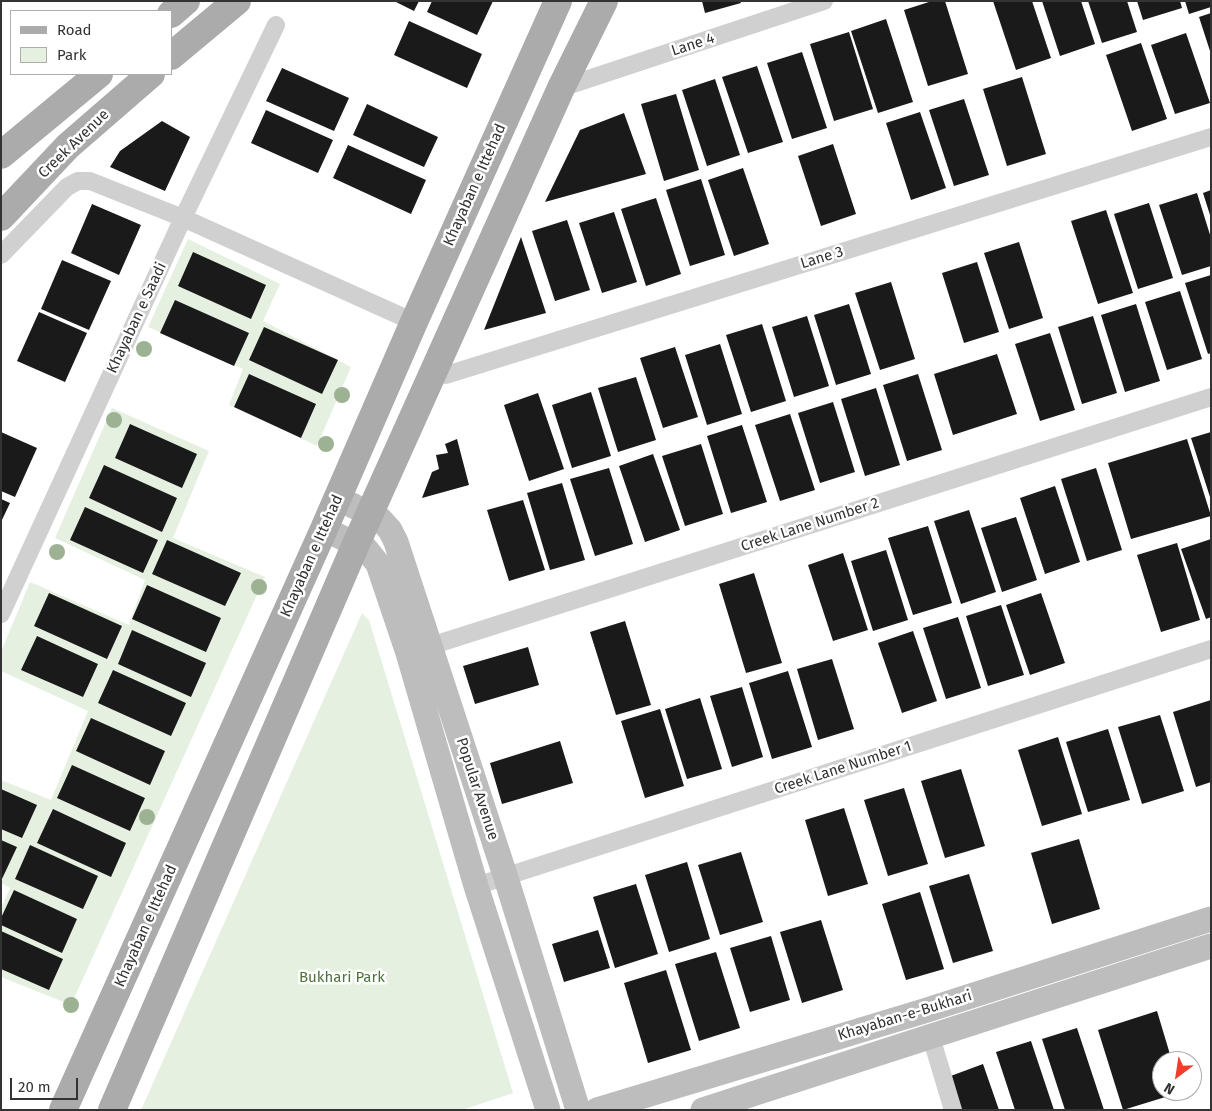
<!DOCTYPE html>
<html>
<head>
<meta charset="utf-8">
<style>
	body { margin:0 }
	#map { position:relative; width:1212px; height:1111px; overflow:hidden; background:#fff; font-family:"Fira Sans",sans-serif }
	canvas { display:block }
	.frame { position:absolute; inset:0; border:2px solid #333; pointer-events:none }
	.legend { position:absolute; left:10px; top:10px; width:162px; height:65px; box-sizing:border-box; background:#fff; border:1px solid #adadad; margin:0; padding:6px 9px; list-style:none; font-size:15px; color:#333 }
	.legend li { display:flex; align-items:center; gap:10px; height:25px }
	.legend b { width:25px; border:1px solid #adadad }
	.north { position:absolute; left:1152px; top:1051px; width:50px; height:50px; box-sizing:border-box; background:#fff; border:1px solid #adadad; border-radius:50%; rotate:211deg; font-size:14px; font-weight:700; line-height:20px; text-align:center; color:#333 }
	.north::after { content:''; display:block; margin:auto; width:18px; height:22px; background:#f23c2c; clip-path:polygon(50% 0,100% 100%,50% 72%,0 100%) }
	.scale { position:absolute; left:10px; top:1078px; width:68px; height:22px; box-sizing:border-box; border:2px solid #333; border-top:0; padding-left:6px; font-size:15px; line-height:18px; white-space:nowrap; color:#333; -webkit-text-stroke:4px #fff; paint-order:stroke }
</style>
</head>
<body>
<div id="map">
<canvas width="1212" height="1111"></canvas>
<div class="frame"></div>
<ul class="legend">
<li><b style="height:6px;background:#ababab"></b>Road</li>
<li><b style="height:14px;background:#e6f0e1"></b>Park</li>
</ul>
<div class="north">N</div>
<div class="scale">20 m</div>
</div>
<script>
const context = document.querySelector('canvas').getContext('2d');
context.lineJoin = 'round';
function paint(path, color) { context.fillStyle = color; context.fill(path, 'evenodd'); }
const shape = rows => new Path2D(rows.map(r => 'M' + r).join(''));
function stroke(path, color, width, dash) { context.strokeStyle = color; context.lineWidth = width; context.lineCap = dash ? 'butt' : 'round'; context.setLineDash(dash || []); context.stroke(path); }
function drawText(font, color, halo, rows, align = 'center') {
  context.font = font + ' "Fira Sans",sans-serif'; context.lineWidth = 5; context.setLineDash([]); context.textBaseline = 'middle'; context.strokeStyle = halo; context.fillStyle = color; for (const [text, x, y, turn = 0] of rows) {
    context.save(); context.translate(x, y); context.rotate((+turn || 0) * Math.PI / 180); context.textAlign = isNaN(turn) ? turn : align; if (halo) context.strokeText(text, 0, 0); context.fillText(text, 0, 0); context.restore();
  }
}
const green = shape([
	[188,239,280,284,263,321,351,367,317,446,229,405,243,369,148,327],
	[112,408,209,451,173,538,265,577,71,1005,1,977,1,908,10,888,1,883,1,780,51,800,88,711,1,671,1,652,30,582,129,625,145,580,55,538],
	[362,613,369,620,513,1093,462,1110,141,1110]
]);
const building = shape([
	[394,1,419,1,414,11],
	[432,1,493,1,477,35,427,12],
	[702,1,740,1,741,3,705,13],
	[932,1,945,1,968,74,928,86,904,10],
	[993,1,1032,1,1051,58,1016,70],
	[1042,1,1081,1,1095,44,1060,56],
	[1088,1,1127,1,1137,32,1102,43],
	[1137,1,1180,1,1182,8,1143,20],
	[1185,1,1211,1,1211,7,1189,14],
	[1211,13,1211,51,1210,51,1199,17],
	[886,19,913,102,878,113,851,31],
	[409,21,482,54,467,88,394,55],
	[849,32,873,109,834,121,810,44],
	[1186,33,1210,103,1175,114,1151,45],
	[1141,43,1167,119,1132,131,1106,55],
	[802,52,827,128,792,139,767,63],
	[757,66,783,142,748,153,722,77],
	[282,68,349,98,334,131,266,101],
	[1022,77,1046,154,1007,166,983,89],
	[715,79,740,155,707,166,682,90],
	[676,94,699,170,664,181,641,104],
	[964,99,989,175,954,186,929,110],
	[367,104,438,137,424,167,353,135],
	[266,110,333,140,318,173,251,143],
	[920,112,946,188,911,200,886,123],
	[624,113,646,174,545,202,580,130],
	[162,121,190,137,165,191,110,167,120,151],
	[833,144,856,214,821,226,798,156],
	[348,145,426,180,411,214,333,178],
	[743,168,769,244,734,256,708,180],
	[701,179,725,255,690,266,666,190],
	[1211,190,1211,215,1210,215,1203,193],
	[1197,193,1211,238,1211,266,1182,275,1159,205],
	[656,198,681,274,646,286,621,209],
	[1149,203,1173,278,1138,289,1114,214],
	[92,204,141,225,119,275,71,253],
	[1106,210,1133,293,1098,304,1071,221],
	[614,212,637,282,602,293,579,223],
	[567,220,590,290,555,301,532,231],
	[521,237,546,313,484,330],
	[1019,242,1043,318,1009,329,984,253],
	[193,252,266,285,251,319,178,286],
	[62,260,111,281,89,330,41,309],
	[977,262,999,332,964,343,942,273],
	[1211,275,1211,353,1208,354,1185,283],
	[891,282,915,359,880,370,855,293],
	[1180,291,1202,359,1167,370,1145,302],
	[175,300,249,333,234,366,160,333],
	[849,304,871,374,836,385,814,315],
	[1136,304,1160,381,1125,392,1101,315],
	[39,312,87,333,65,382,17,361],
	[807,316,829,386,794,397,772,327],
	[1093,316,1117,393,1082,404,1058,327],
	[762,324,786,401,751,412,726,335],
	[264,327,338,360,322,394,249,360],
	[1050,333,1075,410,1040,421,1015,344],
	[720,344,742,414,707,425,685,355],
	[675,347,698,417,663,428,640,358],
	[997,354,1017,414,953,435,934,374],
	[249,374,316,404,301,438,234,407],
	[918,374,942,450,907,461,883,385],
	[636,377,656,440,618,452,598,388],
	[876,388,900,465,865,476,841,399],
	[591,392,611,456,572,468,552,405],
	[538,393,564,469,529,481,504,405],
	[833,402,855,472,820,483,798,413],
	[790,414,815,490,780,501,755,425],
	[130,424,197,454,182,488,115,458],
	[742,425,767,502,731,513,707,436],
	[1,432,37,448,15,497,1,491],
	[1211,432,1211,497,1210,497,1191,438],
	[457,439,469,485,422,498,432,472,439,469,436,455,448,453,445,444],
	[1187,439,1211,516,1131,539,1108,463],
	[701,444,723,514,685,526,662,456],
	[653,454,680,530,645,542,619,466],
	[104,465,177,498,162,532,89,498],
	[609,468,633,544,595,556,570,479],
	[1096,468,1122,550,1087,561,1061,479],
	[562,483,585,560,550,570,527,493],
	[1055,486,1080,562,1045,574,1020,498],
	[1,499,10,503,1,522],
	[523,500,545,570,509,581,487,510],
	[85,507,158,540,143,573,70,540],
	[969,510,996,592,961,604,934,521],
	[1016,517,1037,580,1002,592,981,528],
	[928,526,952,603,913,615,888,538],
	[1211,539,1211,617,1206,619,1181,549],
	[167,540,241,573,225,606,152,574],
	[1177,543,1200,620,1161,632,1137,555],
	[886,550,908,620,873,631,851,561],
	[843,553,868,630,833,641,808,565],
	[754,573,782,663,746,673,719,584],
	[147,585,221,618,206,652,132,619],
	[49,593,122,626,107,659,34,626],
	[1041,593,1065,663,1030,675,1006,605],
	[1001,605,1024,675,988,686,966,616],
	[958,617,981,688,946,699,923,628],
	[625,621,651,705,616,715,590,632],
	[132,630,206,663,191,697,118,664],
	[913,631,937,701,902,713,878,643],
	[37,636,98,664,83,697,21,670],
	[528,647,539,685,475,704,463,666],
	[832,659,854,729,818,740,797,669],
	[113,670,186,703,171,736,98,703],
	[788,671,812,747,772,759,749,683],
	[742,687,763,757,732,767,710,696],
	[700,698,722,769,687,779,665,709],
	[1211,700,1211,782,1196,787,1173,712],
	[660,709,684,786,645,798,621,721],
	[1160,715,1184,791,1142,804,1118,727],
	[91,718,165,751,150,785,76,751],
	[1108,729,1130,800,1088,812,1066,742],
	[1058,737,1082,814,1042,826,1018,750],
	[560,741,573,783,502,804,490,763],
	[72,765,145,798,130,831,57,798],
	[961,769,985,846,945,858,921,781],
	[904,788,928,864,888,876,864,800],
	[1,789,37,805,22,838,1,829],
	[844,808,868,884,828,896,805,820],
	[53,809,126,843,111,877,37,843],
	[1079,839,1100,909,1052,924,1031,853],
	[1,840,17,847,1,881],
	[30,845,98,876,83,909,15,879],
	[741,852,763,922,720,935,698,865],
	[687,862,710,939,669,952,645,875],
	[969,874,993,951,953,963,929,886],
	[636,884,658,954,615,968,593,897],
	[14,890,77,919,62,953,1,925,1,918],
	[920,892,944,969,906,980,882,904],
	[821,920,843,990,802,1003,780,932],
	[598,930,610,968,564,982,552,944],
	[1,931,63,959,49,990,1,969],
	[771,936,790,1000,750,1012,730,948],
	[716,952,740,1028,699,1041,675,964],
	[666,970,691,1050,648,1063,624,983],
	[1157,1011,1172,1061,1162,1061,1162,1091,1185,1091,1123,1110,1098,1030],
	[1077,1028,1104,1110,1065,1110,1042,1039],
	[1031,1041,1054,1110,1015,1110,996,1052],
	[983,1064,999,1110,960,1110,948,1077]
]);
const street = shape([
	[561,88,824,1],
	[1,255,67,187,78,181,90,181,183,218,414,322],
	[433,371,446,375,1211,137],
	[1,614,183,218,276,25],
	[421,649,1211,397],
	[476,886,1211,649],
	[931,1037,953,1110]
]);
const secondary = shape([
	[338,498,381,520,390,530,396,542,506,878,578,1110],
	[324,529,366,549,378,564,408,653,476,886,548,1110],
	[597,1110,924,1011,1211,919],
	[703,1110,1211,946]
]);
const primary = shape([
	[171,14,186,1],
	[171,56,237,1],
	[1,155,99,74],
	[1,217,68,146,151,74],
	[63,1110,324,529,414,322,558,1],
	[112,1110,356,544,561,88,604,1]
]);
const trees = [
	[144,349],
	[342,395],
	[114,420],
	[326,444],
	[57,552],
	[259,587],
	[147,817],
	[71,1005]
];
const streetNames = [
	["Lane 4",693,45,-18],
	["Creek Avenue",74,144,-44],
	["Khayaban e Ittehad",475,185,-66],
	["Lane 3",822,258,-17],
	["Khayaban e Saadi",137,318,-65],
	["Creek Lane Number 2",810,525,-18],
	["Khayaban e Ittehad",312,556,-66],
	["Creek Lane Number 1",843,768,-18],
	["Popular Avenue",477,789,72],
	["Khayaban e Ittehad",146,926,-66],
	["Khayaban-e-Bukhari",905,1016,-17]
];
const parkNames = [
	["Bukhari Park",342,978]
];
paint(green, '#e6f0e1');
paint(building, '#1a1a1a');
stroke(street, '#d0d0d0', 18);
stroke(secondary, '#bdbdbd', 25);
stroke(primary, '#ababab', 28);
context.fillStyle = '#9db293';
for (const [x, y] of trees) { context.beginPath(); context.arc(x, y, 8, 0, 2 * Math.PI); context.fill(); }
drawText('15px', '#333', '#fff', streetNames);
drawText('15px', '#4d733b', '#fff', parkNames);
</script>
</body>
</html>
